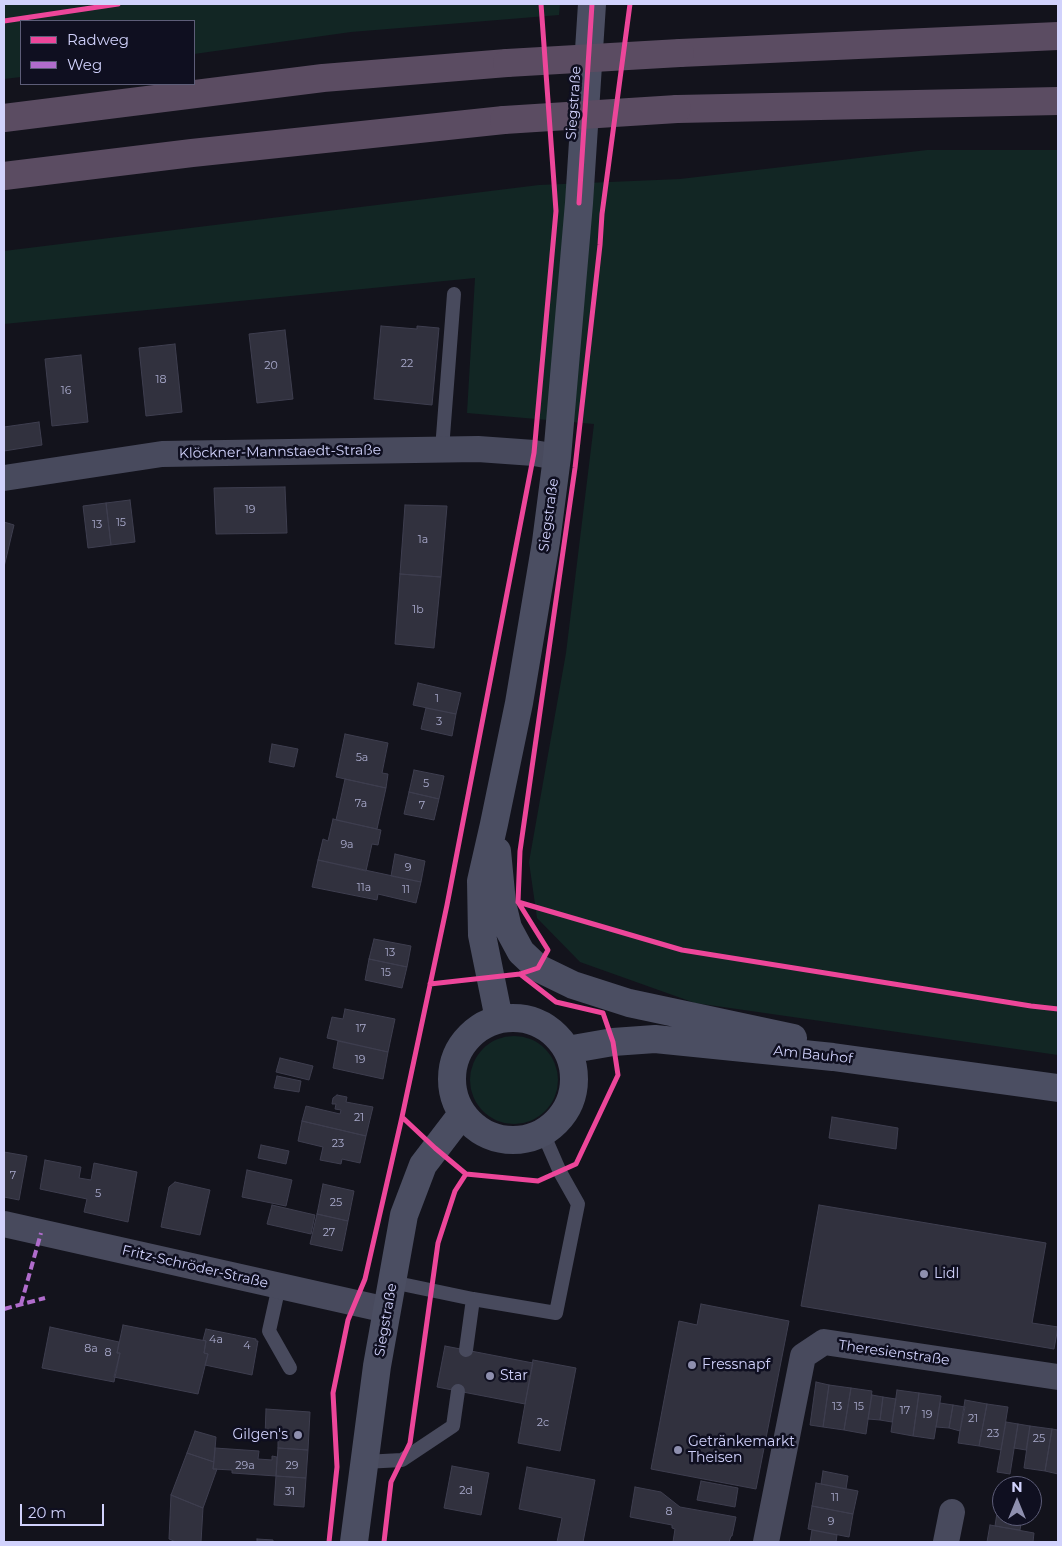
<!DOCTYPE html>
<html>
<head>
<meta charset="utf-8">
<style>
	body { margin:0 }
	#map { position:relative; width:1062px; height:1546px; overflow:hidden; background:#13131c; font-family:Montserrat,sans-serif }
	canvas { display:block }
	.frame { position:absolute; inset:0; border:5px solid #d1d2fc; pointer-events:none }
	.legend { position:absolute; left:20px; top:20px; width:175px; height:65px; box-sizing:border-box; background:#0f0f20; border:1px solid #5d5d78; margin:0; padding:6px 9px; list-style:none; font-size:15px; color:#d1d2fc }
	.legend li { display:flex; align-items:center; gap:10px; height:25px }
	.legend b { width:25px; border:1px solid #5d5d78 }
	.north { position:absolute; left:992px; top:1476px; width:50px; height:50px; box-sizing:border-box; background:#0f0f20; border:1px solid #5d5d78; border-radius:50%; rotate:0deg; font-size:14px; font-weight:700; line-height:20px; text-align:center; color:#d1d2fc }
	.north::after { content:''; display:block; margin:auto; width:18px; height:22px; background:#8e8fae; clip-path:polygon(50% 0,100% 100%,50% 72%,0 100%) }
	.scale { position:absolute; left:20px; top:1504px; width:84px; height:22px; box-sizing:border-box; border:2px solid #d1d2fc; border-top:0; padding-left:6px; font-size:15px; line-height:18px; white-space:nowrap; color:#d1d2fc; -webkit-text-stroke:4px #0f0f20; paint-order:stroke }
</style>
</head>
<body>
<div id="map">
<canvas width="1062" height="1546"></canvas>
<div class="frame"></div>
<ul class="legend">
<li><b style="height:6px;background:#ed469a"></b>Radweg</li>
<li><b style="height:6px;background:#b06ccc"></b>Weg</li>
</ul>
<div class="north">N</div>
<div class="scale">20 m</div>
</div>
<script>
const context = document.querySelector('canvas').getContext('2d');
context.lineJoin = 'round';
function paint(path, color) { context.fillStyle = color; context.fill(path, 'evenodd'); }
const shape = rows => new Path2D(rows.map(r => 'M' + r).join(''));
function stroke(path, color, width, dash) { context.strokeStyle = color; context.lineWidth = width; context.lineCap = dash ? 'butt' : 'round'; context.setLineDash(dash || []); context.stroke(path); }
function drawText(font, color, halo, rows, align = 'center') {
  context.font = font + ' Montserrat,sans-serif'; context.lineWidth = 5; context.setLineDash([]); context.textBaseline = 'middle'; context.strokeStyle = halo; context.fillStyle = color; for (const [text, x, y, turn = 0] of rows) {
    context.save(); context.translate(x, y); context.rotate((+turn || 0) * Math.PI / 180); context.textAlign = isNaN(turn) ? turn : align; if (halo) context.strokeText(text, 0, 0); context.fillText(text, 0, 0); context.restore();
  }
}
const green = shape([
	[4,4,560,4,559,15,351,32,194,54,194,21,21,21,21,77,4,79],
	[927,150,1058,150,1058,1055,695,1003,580,962,537,918,529,862,566,653,594,424,467,413,475,278,4,324,4,251,539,185,680,179],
	'470 1080a44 44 0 1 1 88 0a44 44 0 1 1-88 0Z'
]);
const building = shape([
	[381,326,417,329,417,326,439,328,432,405,374,399,381,326],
	[285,330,293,399,257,403,249,334,285,330],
	[175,344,182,412,146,416,139,348,175,344],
	[81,355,88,422,52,426,45,359,81,355],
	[39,422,42,445,4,451,4,427,39,422],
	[285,487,287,533,216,534,214,488,285,487],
	[130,500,135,542,111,545,106,503,130,500],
	[106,503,111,545,88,548,83,506,106,503],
	[405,505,447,506,441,577,400,574,405,505],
	[4,522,14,525,4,567,4,522],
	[400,574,441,577,434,648,395,644,400,574],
	[418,683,461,693,456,714,413,705,418,683],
	[426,708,456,714,452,736,421,729,426,708],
	[345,734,388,743,382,773,388,774,386,788,336,777,345,734],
	[272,744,298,749,294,767,269,762,272,744],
	[414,770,444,776,439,799,409,792,414,770],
	[345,779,386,788,377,829,336,820,345,779],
	[409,792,439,799,434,820,404,814,409,792],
	[333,819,381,830,378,845,372,844,366,871,318,860,323,839,328,841,333,819],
	[395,854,425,861,421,882,391,876,395,854],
	[318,860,421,882,416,903,378,894,377,900,312,887,318,860],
	[374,939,411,946,407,967,369,959,374,939],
	[369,959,407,967,402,988,365,980,369,959],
	[345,1009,395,1019,388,1052,327,1038,332,1017,343,1019,345,1009],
	[338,1041,388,1052,383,1079,333,1068,338,1041],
	[280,1058,313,1066,309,1080,276,1072,280,1058],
	[277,1076,301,1081,299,1092,274,1088,277,1076],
	[337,1095,347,1097,346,1102,373,1107,366,1136,302,1121,306,1106,340,1114,341,1110,335,1109,336,1104,332,1104,333,1098,337,1095],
	[832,1117,898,1128,896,1149,829,1138,832,1117],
	[302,1121,366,1136,360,1163,342,1159,341,1164,320,1160,323,1147,298,1141,302,1121],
	[261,1145,289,1151,286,1164,258,1158,261,1145],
	[4,1152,27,1156,19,1200,4,1197,4,1152],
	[45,1160,81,1167,79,1178,91,1180,94,1163,137,1172,128,1222,84,1212,87,1199,40,1189,45,1160],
	[247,1170,292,1180,286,1206,242,1197,247,1170],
	[175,1182,210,1190,200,1235,161,1227,169,1187,175,1182],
	[323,1184,354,1191,348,1221,317,1214,323,1184],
	[272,1205,315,1215,311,1234,267,1224,272,1205],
	[819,1205,1046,1243,1032,1323,1058,1327,1054,1349,801,1306,819,1205],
	[317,1214,348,1221,342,1251,310,1244,317,1214],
	[701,1304,789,1321,756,1489,651,1469,679,1321,697,1325,701,1304],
	[123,1325,206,1341,204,1353,208,1354,198,1394,114,1377,120,1353,117,1353,123,1325],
	[50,1327,119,1342,117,1353,120,1353,114,1382,42,1368,50,1327],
	[206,1329,256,1339,256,1341,258,1341,252,1375,205,1365,208,1354,204,1353,206,1341,203,1340,206,1329],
	[445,1346,533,1363,525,1404,437,1387,445,1346],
	[533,1360,576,1368,560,1451,518,1443,533,1360],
	[816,1382,829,1385,823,1427,810,1425,816,1382],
	[829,1385,851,1388,844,1430,823,1427,829,1385],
	[851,1388,872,1391,866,1434,844,1430,851,1388],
	[897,1390,919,1393,913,1436,891,1432,897,1390],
	[919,1393,941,1396,934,1439,913,1436,919,1393],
	[872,1395,883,1397,880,1420,868,1419,872,1395],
	[883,1397,896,1399,892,1422,880,1420,883,1397],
	[965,1400,987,1404,979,1446,958,1443,965,1400],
	[940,1403,953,1405,949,1428,936,1427,940,1403],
	[987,1404,1008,1407,1001,1450,979,1446,987,1404],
	[953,1405,965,1407,960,1431,949,1428,953,1405],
	[266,1409,310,1412,308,1450,278,1448,278,1437,265,1437,266,1409],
	[1006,1422,1018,1424,1010,1474,997,1472,1006,1422],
	[1018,1424,1030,1426,1026,1450,1014,1448,1018,1424],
	[1030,1426,1052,1429,1045,1471,1024,1468,1030,1426],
	[1052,1429,1058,1430,1058,1474,1045,1471,1052,1429],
	[195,1431,216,1437,214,1462,187,1453,195,1431],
	[215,1448,259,1451,258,1459,272,1460,272,1456,277,1457,276,1476,232,1473,232,1470,213,1469,215,1448],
	[278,1448,308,1450,306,1478,276,1476,278,1448],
	[187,1453,214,1462,213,1469,217,1469,203,1508,171,1495,187,1453],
	[452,1466,489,1473,481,1515,444,1508,452,1466],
	[527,1467,595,1480,583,1542,557,1542,562,1518,519,1509,527,1467],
	[823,1471,848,1476,846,1489,821,1484,823,1471],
	[276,1476,306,1478,304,1507,274,1505,276,1476],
	[701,1481,738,1488,735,1507,697,1500,701,1481],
	[816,1483,858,1491,853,1514,812,1506,816,1483],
	[635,1487,661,1492,680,1507,736,1517,732,1536,731,1536,729,1542,673,1542,675,1529,672,1528,672,1525,630,1517,635,1487],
	[171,1495,203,1508,201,1542,176,1542,169,1539,171,1495],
	[812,1506,853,1514,849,1537,808,1529,812,1506],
	[997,1513,1002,1514,1002,1516,1022,1517,1020,1530,995,1526,997,1513],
	[990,1525,1034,1533,1033,1542,987,1542,990,1525],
	[812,1530,837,1535,836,1542,810,1542,812,1530],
	[257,1539,273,1540,273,1542,257,1542,257,1539]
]);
const lane = shape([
	[442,449,454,294],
	[392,1282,473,1299,556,1313,578,1204,560,1172,543,1133],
	[279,1286,269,1331,290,1368],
	[466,1350,473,1299],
	[364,1462,402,1460,453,1426,458,1391]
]);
const street = shape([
	[4,478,162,454,478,449,534,453,557,457],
	[4,1224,387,1310],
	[766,1542,803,1356,824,1342,1058,1377],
	[946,1542,952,1512]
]);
const secondary = shape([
	[497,851,502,903,508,928,521,952,538,968,573,985,629,1003,793,1038],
	'452 1079a61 61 0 1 1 122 0a61 61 0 1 1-122 0Z',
	[499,1019,482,935,481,881,494,824,519,703,546,542,557,457,579,203,592,4],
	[567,1050,613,1042,655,1039,833,1057,1058,1088],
	[354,1542,377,1366,404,1215,423,1165,462,1114]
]);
const highway = shape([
	[680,53,1058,36],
	[677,109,1058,101],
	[4,118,323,78,507,63],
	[4,176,192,153,504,120]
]);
const highwayBridge = shape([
	[507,63,680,53],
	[504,120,677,109]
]);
const quiet = shape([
	[21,1304,41,1233],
	[4,1309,45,1298]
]);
const cycleway = shape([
	[4,21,118,4],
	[579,203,592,4],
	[518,902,682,950,1031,1006,1058,1009],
	[430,984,520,974,538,968,548,950,518,902,520,851,575,468,600,245,602,214,630,4],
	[402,1117,435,1148,466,1174,538,1181,576,1164,618,1075,613,1042,603,1013,556,1002,520,974],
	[329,1542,337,1467,333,1393,348,1320,365,1279,402,1117,447,905,534,453,556,211,541,4],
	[384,1542,391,1482,410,1443,438,1243,455,1191,466,1174]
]);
const markers = [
	[924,1274,5,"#8e8fae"],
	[692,1365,5,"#8e8fae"],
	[490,1376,5,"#8e8fae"],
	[298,1435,5,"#8e8fae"],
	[678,1450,5,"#8e8fae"]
];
const numberNames = [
	["22",407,364],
	["20",271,366],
	["18",161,380],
	["16",66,391],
	["19",250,510],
	["15",121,523],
	["13",97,525],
	["1a",423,540],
	["1b",418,610],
	["1",437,699],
	["3",439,722],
	["5a",362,758],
	["5",426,784],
	["7a",361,804],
	["7",422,806],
	["9a",347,845],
	["9",408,868],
	["11a",364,888],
	["11",406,890],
	["13",390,953],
	["15",386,973],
	["17",361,1029],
	["19",360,1060],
	["21",359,1118],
	["23",338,1144],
	["7",13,1176],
	["5",98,1194],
	["25",336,1203],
	["27",329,1233],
	["4a",216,1340],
	["4",247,1346],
	["8a",91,1349],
	["8",108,1353],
	["13",837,1407],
	["15",859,1407],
	["17",905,1411],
	["19",927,1415],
	["21",973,1419],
	["2c",543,1423],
	["23",993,1434],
	["25",1039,1439],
	["29a",245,1466],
	["29",292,1466],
	["2d",466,1491],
	["31",290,1492],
	["11",835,1498],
	["8",669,1512],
	["9",831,1522]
];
const streetNames = [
	["Siegstraße",574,103,-86],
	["Klöckner-Mannstaedt-Straße",280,452,-1],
	["Siegstraße",549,515,-82],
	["Am Bauhof",813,1055,6],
	["Fritz-Schröder-Straße",195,1267,13],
	["Siegstraße",386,1320,-80],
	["Theresienstraße",894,1353,8]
];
const poiNames = [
	["Lidl",934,1274],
	["Fressnapf",702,1365],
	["Star",500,1376],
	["Gilgen's",288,1435,"right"],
	["Getränkemarkt",688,1442],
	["Theisen",688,1458]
];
paint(green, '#122624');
paint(building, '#31313e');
stroke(building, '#3e3e4f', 1);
stroke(lane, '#484a5d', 14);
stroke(street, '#484a5d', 26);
stroke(secondary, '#4b4e62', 28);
stroke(highway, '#5b4c62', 28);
stroke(highwayBridge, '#5b4c62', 28);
stroke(quiet, '#b06ccc', 4, [8, 4]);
stroke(cycleway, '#ed469a', 5);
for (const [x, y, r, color] of markers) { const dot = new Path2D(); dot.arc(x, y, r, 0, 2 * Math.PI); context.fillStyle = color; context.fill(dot); stroke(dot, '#0f0f20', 2); }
drawText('11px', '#a9aacc', null, numberNames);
drawText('14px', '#d1d2fc', '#0f0f20', streetNames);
drawText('14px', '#d1d2fc', '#0f0f20', poiNames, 'left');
</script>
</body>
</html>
